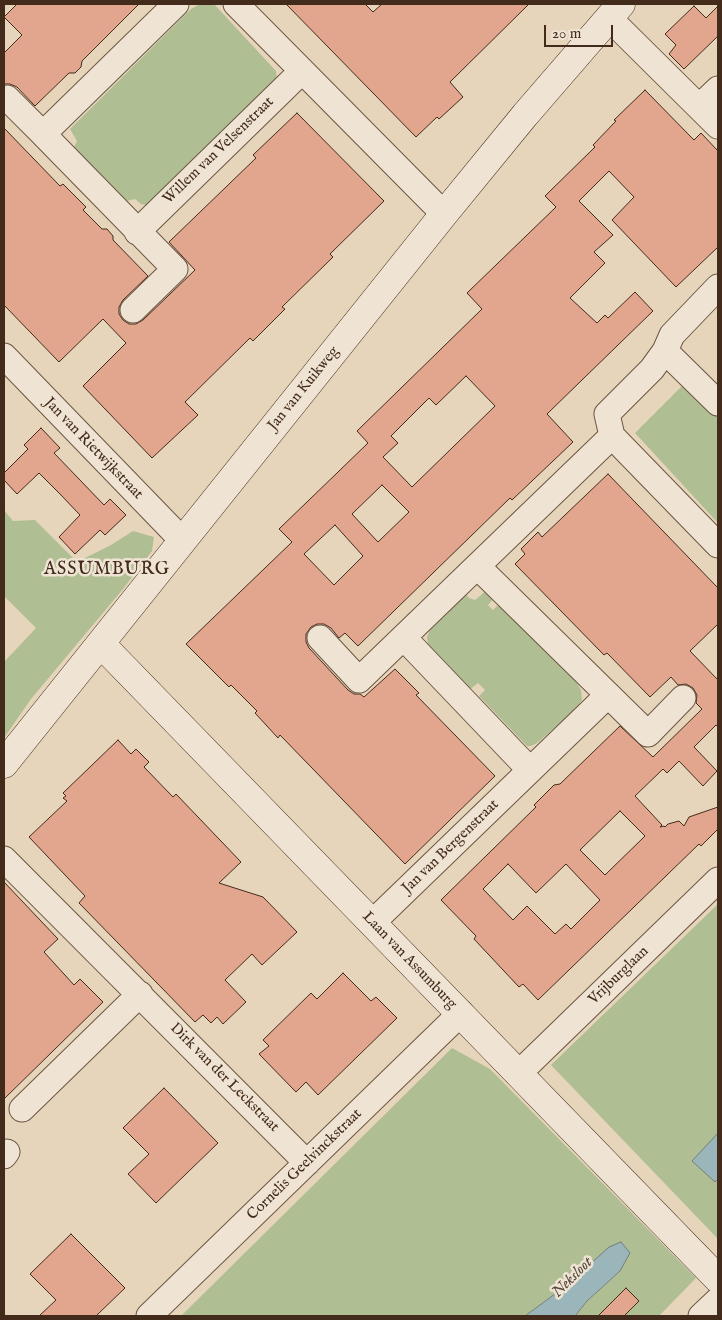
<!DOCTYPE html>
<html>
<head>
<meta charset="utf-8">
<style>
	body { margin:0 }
	#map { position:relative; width:722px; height:1320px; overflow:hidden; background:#e6d5bb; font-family:"IM FELL English",serif }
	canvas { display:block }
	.frame { position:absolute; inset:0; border:5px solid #432b1b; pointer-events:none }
	.scale { position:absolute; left:544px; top:25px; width:69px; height:22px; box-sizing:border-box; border:2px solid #432b1b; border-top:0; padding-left:6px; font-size:15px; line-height:18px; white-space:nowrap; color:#432b1b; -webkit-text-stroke:4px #efe4d3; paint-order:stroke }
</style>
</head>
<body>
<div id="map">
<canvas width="722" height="1320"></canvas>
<div class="frame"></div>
<div class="scale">20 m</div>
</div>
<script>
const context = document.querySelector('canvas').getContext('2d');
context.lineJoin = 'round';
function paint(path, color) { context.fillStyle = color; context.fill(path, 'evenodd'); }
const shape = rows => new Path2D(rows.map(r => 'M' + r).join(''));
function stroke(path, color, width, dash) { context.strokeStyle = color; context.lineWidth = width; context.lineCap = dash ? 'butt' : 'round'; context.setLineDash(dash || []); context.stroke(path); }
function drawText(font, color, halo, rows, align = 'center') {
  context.font = font + ' "IM FELL English",serif'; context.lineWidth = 5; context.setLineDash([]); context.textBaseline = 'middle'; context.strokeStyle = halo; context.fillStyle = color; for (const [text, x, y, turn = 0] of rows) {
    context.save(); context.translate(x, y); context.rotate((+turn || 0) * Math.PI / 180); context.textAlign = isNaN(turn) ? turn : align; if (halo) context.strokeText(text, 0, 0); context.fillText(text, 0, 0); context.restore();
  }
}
const green = shape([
	[200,4,214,4,276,71,277,81,150,206,141,204,135,199,127,201,74,147,77,141,70,129,191,9],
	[685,383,718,418,718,523,635,433],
	[4,510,13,521,35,520,77,562,111,545,133,531,154,537,152,551,123,589,31,699,4,738,4,662,36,628,4,596],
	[488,589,495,597,488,605,493,610,501,602,576,682,581,690,582,700,574,711,537,743,531,746,527,746,479,696,485,690,478,683,468,691,428,645,427,637,430,630,466,594,469,598,475,600],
	[718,904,718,1133,717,1134,715,1181,718,1179,718,1239,551,1065],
	[452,1048,490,1069,696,1278,659,1316,575,1316,587,1301,620,1271,567,1285,525,1316,181,1316]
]);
const water = shape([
	[718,1133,718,1179,715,1182,692,1161,718,1133],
	[621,1242,630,1253,620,1271,587,1301,575,1316,525,1316,567,1285,609,1247,621,1242]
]);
const building = shape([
	[17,4,139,4,82,61,81,67,75,73,69,73,35,106,17,87,10,84,4,84,4,53,22,35,4,17,17,4],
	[286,4,365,4,373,12,382,4,529,4,450,82,463,97,439,119,437,117,416,137,286,4],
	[694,6,706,18,718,6,718,36,684,69,669,54,676,45,665,34,694,6],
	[645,90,694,140,701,133,718,151,718,247,676,287,612,220,634,197,609,171,579,201,613,235,594,252,605,263,570,298,597,323,605,315,608,318,635,292,653,311,547,414,573,442,512,500,510,498,358,646,345,633,339,638,331,628,324,624,317,624,311,627,306,634,306,642,309,648,348,690,354,694,360,694,364,697,395,669,419,693,416,695,495,776,405,864,280,735,278,738,255,713,257,711,231,685,229,687,186,644,292,542,279,529,368,443,357,431,482,309,467,293,556,207,545,196,595,147,593,145,616,121,614,120,645,90],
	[466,376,495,406,412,487,383,457,398,443,391,436,429,398,436,405,466,376],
	[382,485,409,512,378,542,352,514,382,485],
	[335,525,363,556,334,585,304,554,335,525],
	[297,113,384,201,330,254,333,257,282,307,285,309,253,341,250,338,185,402,198,415,152,458,83,386,126,343,103,319,59,362,4,305,4,128,60,186,63,184,86,207,83,210,102,229,107,229,113,236,113,240,148,276,123,300,119,307,119,314,123,320,129,324,136,324,143,320,195,270,169,242,256,158,253,155,297,113],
	[41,428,60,448,54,453,104,505,110,499,126,515,105,535,100,530,75,554,59,537,80,515,60,494,39,473,17,494,4,480,4,473,28,449,24,445,41,428],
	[608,474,718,588,718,624,690,651,718,680,718,727,716,725,694,747,717,771,703,786,679,761,667,773,663,769,635,796,662,825,660,827,664,826,665,827,668,824,679,821,684,826,689,817,718,807,718,829,701,846,699,844,538,1000,523,984,519,987,474,939,476,936,441,900,536,807,534,805,554,785,560,784,620,726,653,757,702,709,696,703,697,695,693,688,686,684,678,685,671,677,650,697,607,653,604,655,515,564,525,554,521,549,538,532,542,537,608,474],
	[620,811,645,836,605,875,580,850,620,811],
	[508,864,536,893,566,864,600,900,571,929,566,924,555,934,527,906,513,920,483,889,508,864],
	[118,740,131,754,136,749,149,762,144,767,173,797,176,794,241,862,219,883,263,897,297,932,262,965,252,954,225,980,246,1002,223,1024,217,1017,211,1023,203,1015,195,1022,79,903,85,896,29,837,67,801,63,798,66,796,63,793,118,740],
	[4,882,58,939,44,952,74,985,80,979,103,1002,4,1099,4,882],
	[343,973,371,1001,376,997,397,1018,318,1095,306,1082,296,1092,259,1054,269,1046,263,1040,311,993,317,999,343,973],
	[164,1088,218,1143,156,1203,128,1174,149,1154,123,1128,164,1088],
	[71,1234,125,1288,96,1316,39,1316,56,1300,30,1274,71,1234],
	[626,1288,639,1301,624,1316,598,1316,626,1288]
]);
const street = shape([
	[236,4,444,214],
	[609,18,718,126],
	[4,101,7,98,43,134],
	[699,107,718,89],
	[137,232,302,71],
	[133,310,175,269,43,134,176,4],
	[665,351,718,403],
	[4,356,183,541],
	[612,436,607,414,652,369,665,351,672,335,718,287],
	[478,567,648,734,683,698],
	[320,638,359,680,612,436,718,545],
	[404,638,530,770],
	[4,859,307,1163],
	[372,923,608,695],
	[519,1073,718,880],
	[22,1109,140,994],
	[4,1156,7,1152],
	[149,1316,461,1013],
	[701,1316,718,1300]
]);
const secondary = shape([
	[101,644,718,1279],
	[4,764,444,214,525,115,621,4]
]);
const streetNames = [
	["Willem van Velsenstraat",219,151,-44],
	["Jan van Kuikweg",304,389,-51],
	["Jan van Rietwijkstraat",93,449,46],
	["Jan van Bergenstraat",451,847,-44],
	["Laan van Assumburg",409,961,46],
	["Vrijburglaan",619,976,-44],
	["Dirk van der Leckstraat",224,1078,45],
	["Cornelis Geelvinckstraat",305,1165,-44]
];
const waterNames = [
	["Neksloot",573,1278,-45]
];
const quarterNames = [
	["ASSUMBURG",107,570]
];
paint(green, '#b0be94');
paint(water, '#9ab6ba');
stroke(water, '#777e7a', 1);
paint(building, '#e2a58d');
stroke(building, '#432b1b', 1);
stroke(street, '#6c5643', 27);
stroke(secondary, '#432b1b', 29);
stroke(street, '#efe4d3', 25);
stroke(secondary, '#efe4d3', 28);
drawText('15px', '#432b1b', '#efe4d3', streetNames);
drawText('italic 16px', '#54473b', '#efe4d3', waterNames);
context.letterSpacing = '1px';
drawText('18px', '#432b1b', '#efe4d3', quarterNames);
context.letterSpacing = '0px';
</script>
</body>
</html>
